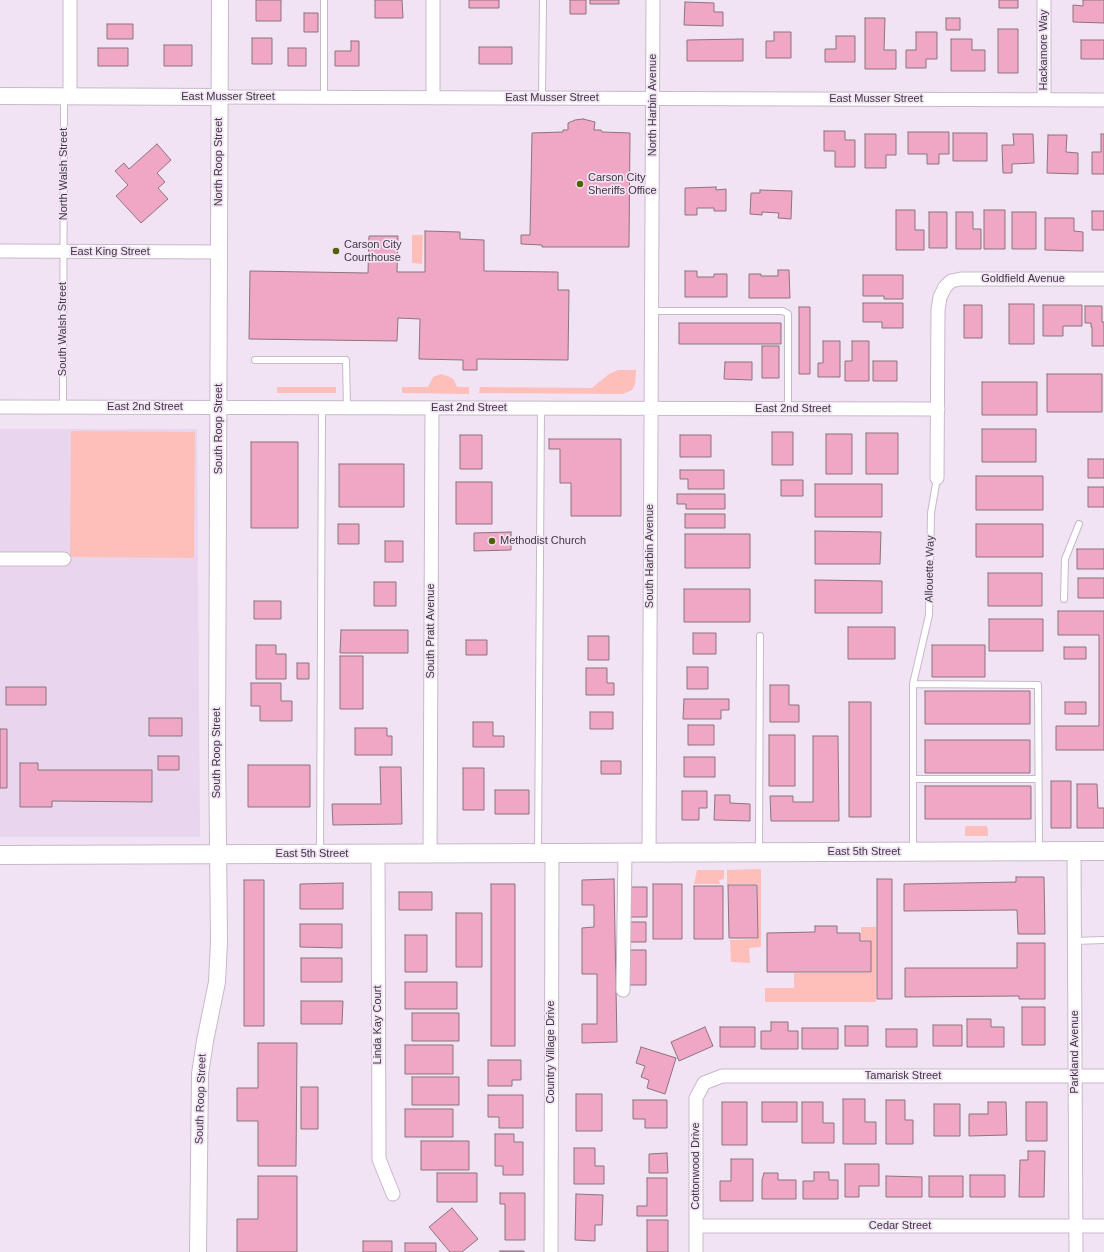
<!DOCTYPE html>
<html>
<head>
<meta charset="utf-8">
<style>
	body { margin:0 }
	canvas { display:block; background:#f1e2f4 }
</style>
</head>
<body>
<canvas width="1104" height="1252"></canvas>
<script>
const context = document.querySelector('canvas').getContext('2d');
context.lineJoin = 'round';
function paint(path, color) { context.fillStyle = color; context.fill(path, 'evenodd'); }
const shape = rows => new Path2D(rows.map(r => 'M' + r).join(''));
function stroke(path, color, width, dash) { context.strokeStyle = color; context.lineWidth = width; context.lineCap = dash ? 'butt' : 'round'; context.setLineDash(dash || []); context.stroke(path); }
function drawText(font, color, halo, rows, align = 'center') {
  context.font = font + ' Arial,sans-serif'; context.lineWidth = 3.5; context.setLineDash([]); context.textBaseline = 'middle'; context.strokeStyle = halo; context.fillStyle = color; for (const [text, x, y, turn = 0] of rows) {
    context.save(); context.translate(x, y); context.rotate((+turn || 0) * Math.PI / 180); context.textAlign = isNaN(turn) ? turn : align; if (halo) context.strokeText(text, 0, 0); context.fillText(text, 0, 0); context.restore();
  }
}
const built = shape([
	[0,429,197,429,200,837,0,837]
]);
const green = shape([
	[412,235,423,235,422,264,412,263],
	[618,370,636,370,635,384,632,390,623,394,479,393,480,387,592,388,609,374],
	[441,374,450,377,454,380,457,387,469,387,469,394,402,393,402,387,428,387,433,377],
	[277,387,336,387,336,393,277,393],
	[71,431,195,432,194,558,70,557],
	[967,826,987,826,987,828,988,828,988,836,965,836,965,827],
	[761,869,761,947,749,948,750,963,731,962,730,940,758,939,758,884,727,884,727,870],
	[697,870,724,870,724,879,719,880,720,884,694,884],
	[861,927,876,927,876,1002,765,1002,765,988,794,988,794,973,871,973,871,940,861,940]
]);
const building = shape([
	[256,0,281,0,281,21,256,21,256,0],
	[375,0,402,0,403,18,375,18,375,0],
	[469,0,499,0,499,8,469,8,469,0],
	[570,0,586,0,586,14,570,14,570,0],
	[590,0,619,0,619,4,590,4,590,0],
	[999,0,1018,0,1018,8,999,8,999,0],
	[1083,0,1104,0,1104,23,1073,22,1073,5,1083,6,1083,0],
	[685,2,714,3,714,12,723,12,723,26,684,25,685,2],
	[304,13,318,13,318,32,304,32,304,13],
	[865,18,885,18,884,50,896,50,896,69,865,69,865,18],
	[946,18,960,18,960,30,946,30,946,18],
	[107,24,133,24,133,39,107,39,107,24],
	[998,29,1018,29,1018,73,998,73,998,29],
	[774,32,791,32,791,58,766,58,766,41,774,41,774,32],
	[916,32,937,32,937,59,926,59,926,68,906,68,906,50,916,50,916,32],
	[836,36,855,36,855,62,825,62,825,49,836,49,836,36],
	[252,38,272,38,272,64,252,64,252,38],
	[743,39,743,61,687,61,687,40,743,39],
	[951,39,972,39,972,50,985,50,985,71,951,71,951,39],
	[1081,40,1104,40,1104,59,1081,59,1081,40],
	[351,41,359,41,359,66,335,66,335,51,351,51,351,41],
	[164,45,192,45,192,66,164,66,164,45],
	[479,47,512,47,512,64,479,64,479,47],
	[98,48,128,48,128,66,98,66,98,48],
	[288,48,306,48,306,66,288,66,288,48],
	[583,119,595,122,594,130,601,130,602,132,630,133,629,247,542,247,542,245,521,244,521,235,530,235,532,133,563,132,563,130,568,130,568,123,575,120,583,119],
	[824,131,845,131,845,140,855,140,855,167,835,167,835,151,824,151,824,131],
	[908,132,949,132,949,154,939,154,939,164,927,164,927,154,908,154,908,132],
	[953,133,987,133,987,161,953,161,953,133],
	[865,134,896,134,896,155,886,155,886,168,865,168,865,134],
	[1013,134,1033,134,1034,163,1012,164,1012,173,1003,173,1002,145,1014,145,1013,134],
	[1101,134,1104,134,1104,174,1092,174,1092,152,1101,152,1101,134],
	[1048,135,1067,135,1066,152,1078,153,1078,174,1047,173,1048,135],
	[157,144,171,160,157,173,165,182,158,188,168,199,141,223,116,196,128,185,115,171,124,163,129,169,157,144],
	[716,187,716,190,726,189,726,211,714,211,714,208,697,208,697,215,685,215,685,188,716,187],
	[760,190,792,191,791,219,778,218,779,213,762,212,762,215,750,214,751,193,760,193,760,190],
	[896,210,915,210,915,230,924,230,924,250,896,250,896,210],
	[984,210,1005,210,1005,249,984,249,984,210],
	[1092,211,1104,211,1104,230,1092,230,1092,211],
	[929,212,947,212,947,248,929,248,929,212],
	[956,212,973,212,973,229,981,229,981,249,956,249,956,212],
	[1012,212,1036,212,1036,249,1012,249,1012,212],
	[1045,218,1074,218,1074,231,1083,232,1083,251,1045,250,1045,218],
	[425,231,460,232,460,239,484,240,484,271,558,272,558,290,569,290,568,360,477,359,477,370,463,370,463,360,419,359,420,319,398,318,397,341,249,339,250,271,368,273,369,236,398,236,397,272,425,272,425,231],
	[778,270,789,270,790,298,749,298,749,274,761,274,761,276,778,276,778,270],
	[685,271,697,271,697,277,714,277,714,274,727,274,727,297,685,297,685,271],
	[863,275,903,275,903,299,884,299,884,296,863,296,863,275],
	[863,303,903,303,903,328,882,328,882,322,863,322,863,303],
	[1009,304,1034,304,1034,344,1009,344,1009,304],
	[964,305,982,305,982,338,964,338,964,305],
	[1043,305,1082,305,1082,326,1063,326,1063,336,1043,336,1043,305],
	[1085,306,1102,306,1102,322,1104,322,1104,346,1092,346,1092,327,1091,327,1091,323,1085,323,1085,306],
	[799,307,810,307,810,374,799,374,799,307],
	[679,323,781,323,781,344,679,344,679,323],
	[823,341,840,341,840,377,818,377,818,363,823,363,823,341],
	[852,341,869,341,869,381,845,381,845,361,852,361,852,341],
	[762,346,779,346,779,378,762,378,762,346],
	[873,361,897,361,897,381,873,381,873,361],
	[725,362,752,362,752,380,724,379,725,362],
	[1047,374,1102,374,1102,412,1047,412,1047,374],
	[982,382,1037,382,1037,415,982,415,982,382],
	[982,429,1036,429,1036,462,982,462,982,429],
	[772,432,793,432,793,465,772,465,772,432],
	[866,433,898,433,898,474,866,474,866,433],
	[826,434,852,434,852,474,826,474,826,434],
	[460,435,482,435,482,469,460,469,460,435],
	[680,435,711,435,711,457,680,457,680,435],
	[549,439,621,439,621,516,571,516,571,483,560,483,560,449,549,449,549,439],
	[251,442,298,442,298,528,251,528,251,442],
	[1088,459,1104,459,1104,478,1088,478,1088,459],
	[339,464,404,464,404,507,339,507,339,464],
	[680,470,724,470,724,489,688,489,688,479,680,479,680,470],
	[976,476,1043,476,1043,510,976,510,976,476],
	[781,480,803,480,803,496,781,496,781,480],
	[456,482,492,482,492,524,456,524,456,482],
	[815,484,882,484,882,517,815,517,815,484],
	[1088,487,1104,487,1104,507,1088,507,1088,487],
	[677,494,725,494,725,509,686,509,686,504,677,504,677,494],
	[685,514,725,514,725,528,685,528,685,514],
	[338,524,359,524,359,544,338,544,338,524],
	[976,524,1043,524,1043,557,976,557,976,524],
	[815,531,881,532,880,564,815,564,815,531],
	[511,532,511,550,474,551,474,533,511,532],
	[685,534,750,534,750,568,685,568,685,534],
	[385,541,403,541,403,562,385,562,385,541],
	[1077,549,1104,549,1104,569,1077,569,1077,549],
	[988,573,1042,573,1042,606,988,606,988,573],
	[1078,578,1104,578,1104,598,1078,598,1078,578],
	[815,580,882,581,882,613,815,613,815,580],
	[374,582,396,582,396,606,374,606,374,582],
	[684,589,750,589,750,622,684,622,684,589],
	[254,601,281,601,281,619,254,619,254,601],
	[1058,611,1104,611,1104,750,1056,750,1056,726,1099,726,1099,635,1058,635,1058,611],
	[989,619,1043,619,1043,651,989,651,989,619],
	[848,627,895,627,895,659,848,659,848,627],
	[341,630,408,630,408,653,340,653,341,630],
	[693,633,716,633,716,654,693,654,693,633],
	[588,636,609,636,609,660,588,660,588,636],
	[466,640,487,640,487,655,466,655,466,640],
	[256,645,276,645,276,654,286,654,286,679,256,679,256,645],
	[932,645,985,645,985,677,932,677,932,645],
	[1064,647,1086,647,1086,659,1064,659,1064,647],
	[340,656,363,656,363,709,340,709,340,656],
	[297,663,309,663,309,679,297,679,297,663],
	[687,667,708,667,708,689,687,689,687,667],
	[586,668,607,668,607,683,614,683,614,695,586,695,586,668],
	[251,683,281,683,281,701,292,701,292,721,260,721,260,706,251,706,251,683],
	[770,685,789,685,789,705,799,705,799,722,770,722,770,685],
	[6,687,46,687,46,705,6,705,6,687],
	[925,691,1030,691,1030,724,925,724,925,691],
	[684,699,729,699,729,710,721,710,721,719,683,719,684,699],
	[849,702,871,702,871,817,849,817,849,702],
	[1065,702,1086,702,1086,714,1065,714,1065,702],
	[590,712,613,712,613,729,590,729,590,712],
	[149,718,182,718,182,736,149,736,149,718],
	[473,722,493,722,493,736,504,736,504,747,473,747,473,722],
	[688,725,714,725,714,745,688,745,688,725],
	[355,728,387,728,387,736,392,736,392,755,355,755,355,728],
	[0,729,7,729,7,788,0,788,0,729],
	[769,735,795,735,795,786,769,786,769,735],
	[813,736,838,736,839,821,771,821,770,796,793,796,793,802,813,802,813,736],
	[925,740,1030,740,1030,773,925,773,925,740],
	[158,756,179,756,179,770,158,770,158,756],
	[684,757,715,757,715,777,684,777,684,757],
	[601,761,621,761,621,774,601,774,601,761],
	[20,763,38,763,38,770,152,770,152,802,52,801,52,807,20,807,20,763],
	[248,765,310,765,310,807,248,807,248,765],
	[380,767,401,767,402,824,333,825,332,804,381,804,380,767],
	[463,768,484,768,484,810,463,810,463,768],
	[1051,781,1071,781,1071,828,1051,828,1051,781],
	[1077,784,1097,784,1098,808,1104,808,1104,828,1077,828,1077,784],
	[925,786,1031,786,1031,819,925,819,925,786],
	[495,790,529,790,529,814,495,814,495,790],
	[682,791,707,791,707,808,699,808,699,820,682,820,682,791],
	[715,795,730,795,730,803,750,804,750,821,714,820,715,795],
	[1016,877,1044,877,1045,934,1018,934,1017,910,904,911,904,884,1016,882,1016,877],
	[614,879,617,1042,582,1043,582,1024,597,1024,597,974,582,974,582,928,594,927,594,905,582,905,582,880,614,879],
	[877,879,892,879,892,999,877,999,877,879],
	[244,880,264,880,264,1026,244,1026,244,880],
	[343,883,343,909,300,909,300,884,343,883],
	[491,884,515,884,515,1046,491,1046,491,884],
	[653,884,682,884,682,939,653,939,653,884],
	[728,885,757,885,758,938,729,938,728,885],
	[694,886,723,886,723,939,694,939,694,886],
	[629,887,647,887,647,917,629,917,629,887],
	[399,892,432,892,432,910,399,910,399,892],
	[456,913,482,913,482,967,456,967,456,913],
	[626,922,646,922,646,942,626,942,626,922],
	[300,924,342,924,342,948,300,947,300,924],
	[815,926,837,926,837,933,860,933,860,941,871,941,871,972,767,972,767,933,815,932,815,926],
	[405,935,427,935,427,972,405,972,405,935],
	[1017,943,1045,943,1045,999,1019,999,1019,996,905,997,905,968,1017,968,1017,943],
	[626,950,646,950,646,985,626,985,626,950],
	[301,958,342,958,342,982,301,982,301,958],
	[405,982,457,982,457,1009,405,1009,405,982],
	[301,1001,343,1001,342,1024,301,1024,301,1001],
	[1022,1007,1045,1007,1045,1045,1022,1045,1022,1007],
	[412,1013,459,1013,459,1041,412,1041,412,1013],
	[967,1019,991,1019,991,1027,1004,1027,1004,1047,967,1047,967,1019],
	[771,1022,788,1022,788,1031,798,1031,798,1049,761,1049,761,1031,771,1031,771,1022],
	[933,1025,962,1025,962,1046,933,1046,933,1025],
	[845,1026,868,1026,868,1046,845,1046,845,1026],
	[705,1027,713,1046,679,1061,671,1042,705,1027],
	[720,1027,755,1027,755,1047,720,1047,720,1027],
	[802,1028,838,1028,838,1049,802,1049,802,1028],
	[886,1029,917,1029,917,1047,886,1047,886,1029],
	[258,1043,297,1043,296,1166,258,1166,258,1121,237,1121,237,1088,258,1088,258,1043],
	[405,1045,453,1045,453,1074,405,1074,405,1045],
	[641,1047,676,1058,665,1094,647,1088,649,1080,641,1077,645,1066,636,1063,641,1047],
	[488,1060,521,1060,521,1080,512,1080,512,1086,488,1086,488,1060],
	[412,1077,459,1077,459,1105,412,1105,412,1077],
	[301,1087,318,1087,318,1129,301,1129,301,1087],
	[576,1094,602,1094,602,1131,576,1131,576,1094],
	[488,1095,523,1095,523,1128,499,1128,499,1117,488,1117,488,1095],
	[843,1099,865,1099,865,1122,876,1122,876,1144,843,1144,843,1099],
	[633,1100,667,1100,667,1128,645,1128,645,1119,633,1119,633,1100],
	[886,1100,905,1100,905,1120,913,1120,913,1144,886,1144,886,1100],
	[722,1102,747,1102,747,1145,722,1145,722,1102],
	[762,1102,797,1102,797,1122,762,1122,762,1102],
	[802,1102,823,1102,823,1123,834,1123,834,1143,802,1143,802,1102],
	[988,1102,1006,1102,1007,1135,969,1136,969,1114,988,1114,988,1102],
	[1026,1102,1047,1102,1047,1141,1026,1141,1026,1102],
	[934,1104,960,1104,960,1136,934,1136,934,1104],
	[405,1109,453,1109,453,1137,405,1137,405,1109],
	[495,1134,514,1134,514,1142,523,1142,523,1175,503,1175,503,1166,495,1166,495,1134],
	[421,1141,469,1141,469,1170,421,1170,421,1141],
	[574,1148,595,1148,595,1166,604,1166,604,1184,574,1184,574,1148],
	[1028,1151,1045,1151,1044,1197,1019,1197,1020,1160,1028,1160,1028,1151],
	[667,1153,668,1173,649,1173,649,1154,667,1153],
	[731,1159,753,1159,753,1201,720,1201,720,1181,731,1181,731,1159],
	[845,1164,879,1164,879,1186,859,1186,859,1197,845,1197,845,1164],
	[814,1172,829,1172,829,1180,838,1180,838,1199,803,1199,803,1181,814,1181,814,1172],
	[437,1173,477,1173,477,1202,437,1202,437,1173],
	[764,1173,778,1173,778,1180,796,1180,796,1199,762,1199,762,1180,764,1173],
	[970,1175,1005,1175,1005,1197,970,1197,970,1175],
	[258,1176,297,1176,297,1252,237,1252,237,1219,258,1219,258,1176],
	[886,1176,922,1177,922,1197,886,1197,886,1176],
	[929,1176,963,1176,963,1197,929,1197,929,1176],
	[647,1178,667,1178,667,1216,637,1216,637,1206,647,1206,647,1178],
	[500,1193,525,1193,525,1240,505,1240,505,1204,500,1204,500,1193],
	[576,1194,603,1195,602,1225,595,1225,595,1241,575,1240,576,1194],
	[452,1208,478,1239,462,1252,450,1252,429,1227,452,1208],
	[647,1220,668,1220,668,1252,647,1252,647,1220],
	[363,1241,392,1241,392,1252,363,1252,363,1241],
	[405,1243,436,1243,436,1252,405,1252,405,1243],
	[500,1251,524,1251,524,1252,500,1252,500,1251]
]);
const service = shape([
	[324,0,324,97],
	[542,98,543,0],
	[651,311,783,311,788,314,788,409],
	[255,360,346,360,347,408],
	[63,407,64,97],
	[1064,599,1065,559,1079,524],
	[913,684,1038,685,1039,851],
	[913,779,1038,779],
	[759,850,760,636],
	[913,850,913,684,929,615,931,513,937,478],
	[538,851,541,408],
	[320,852,322,408],
	[1074,941,1104,940]
]);
const minor = shape([
	[1044,0,1044,100],
	[70,96,70,0],
	[220,97,1104,100],
	[433,98,433,0],
	[0,251,219,252],
	[0,407,938,409],
	[937,478,938,310,940,297,945,287,951,281,961,279,1104,279],
	[0,559,64,559],
	[1074,851,1076,1252],
	[649,853,653,0],
	[378,854,379,1159,393,1194],
	[430,854,432,408],
	[623,990,625,853],
	[696,1226,1104,1226],
	[551,1252,552,853],
	[696,1252,696,1098,704,1083,722,1076,1104,1076]
]);
const tertiary = shape([
	[0,96,220,97],
	[198,1252,200,1074,205,1041,217,982,219,942,217,746,220,0]
]);
const secondary = shape([
	[0,855,1104,851]
]);
const markers = [
	[580,184,4,"#506105"],
	[336,251,4,"#506105"],
	[492,541,4,"#506105"]
];
const streetNames = [
	["Hackamore Way",1044,50,-90],
	["East Musser Street",228,97],
	["East Musser Street",552,98],
	["East Musser Street",876,99],
	["North Harbin Avenue",653,105,-90],
	["North Roop Street",219,162,-90],
	["North Walsh Street",64,174,-90],
	["East King Street",110,252],
	["Goldfield Avenue",1023,279],
	["South Walsh Street",63,329,-90],
	["East 2nd Street",145,407],
	["East 2nd Street",469,408],
	["East 2nd Street",793,409],
	["South Roop Street",219,429,-90],
	["South Harbin Avenue",650,556,-90],
	["Allouette Way",930,569,-89],
	["South Pratt Avenue",431,631,-90],
	["South Roop Street",217,753,-90],
	["East 5th Street",864,852],
	["East 5th Street",312,854],
	["Linda Kay Court",378,1025,-90],
	["Country Village Drive",551,1052,-90],
	["Parkland Avenue",1075,1052,-90],
	["Tamarisk Street",903,1076],
	["South Roop Street",201,1099,-88],
	["Cottonwood Drive",696,1166,-90],
	["Cedar Street",900,1226]
];
const poiNames = [
	["Carson City",588,178],
	["Sheriffs Office",588,191],
	["Carson City",344,245],
	["Courthouse",344,258],
	["Methodist Church",500,541]
];
paint(built, '#ead5ee');
paint(green, '#febfba');
paint(building, '#f0a6c5');
stroke(building, '#8b757d', 1);
stroke(service, '#c7b8ca', 8);
stroke(minor, '#c7b8ca', 15);
stroke(tertiary, '#c7b8ca', 18);
stroke(secondary, '#c7b8ca', 20);
stroke(service, '#fff', 6);
stroke(minor, '#fff', 13);
stroke(tertiary, '#fff', 16);
stroke(secondary, '#fff', 18);
for (const [x, y, r, color] of markers) { const dot = new Path2D(); dot.arc(x, y, r, 0, 2 * Math.PI); context.fillStyle = color; context.fill(dot); stroke(dot, '#f1e2f4', 1.5); }
drawText('11px', '#3e3840', '#f1e2f4', streetNames);
drawText('11px', '#3e3840', '#f1e2f4', poiNames, 'left');
</script>
</body>
</html>
